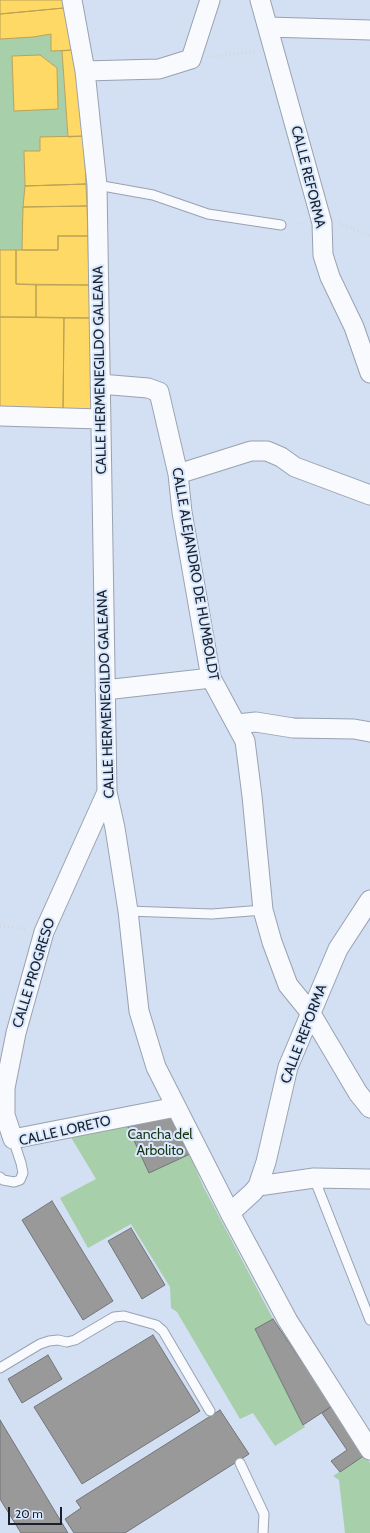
<!DOCTYPE html>
<html>
<head>
<meta charset="utf-8">
<style>
	body { margin:0 }
	#map { position:relative; width:370px; height:1533px; overflow:hidden; background:#d3dff2; font-family:Cabin,sans-serif }
	canvas { display:block }
	.scale { position:absolute; left:8px; top:1507px; width:54px; height:18px; box-sizing:border-box; border:2px solid #18212d; border-top:0; padding-left:5px; font-size:12px; line-height:14px; white-space:nowrap; color:#18212d; -webkit-text-stroke:3px #dbe9fe; paint-order:stroke }
</style>
</head>
<body>
<div id="map">
<canvas width="370" height="1533"></canvas>
<div class="scale">20 m</div>
</div>
<script>
const context = document.querySelector('canvas').getContext('2d');
context.lineJoin = 'round';
function paint(path, color) { context.fillStyle = color; context.fill(path, 'evenodd'); }
const shape = rows => new Path2D(rows.map(r => 'M' + r).join(''));
function stroke(path, color, width, dash) { context.strokeStyle = color; context.lineWidth = width; context.lineCap = dash ? 'butt' : 'round'; context.setLineDash(dash || []); context.stroke(path); }
function drawText(font, color, halo, rows, align = 'center') {
  context.font = font + ' Cabin,sans-serif'; context.lineWidth = 4; context.setLineDash([]); context.textBaseline = 'middle'; context.strokeStyle = halo; context.fillStyle = color; for (const [text, x, y, turn = 0] of rows) {
    context.save(); context.translate(x, y); context.rotate((+turn || 0) * Math.PI / 180); context.textAlign = isNaN(turn) ? turn : align; if (halo) context.strokeText(text, 0, 0); context.fillText(text, 0, 0); context.restore();
  }
}
const green = shape([
	[51,34,51,50,62,51,68,137,40,137,40,151,24,151,25,186,22,250,0,250,0,39,33,37],
	[40,55,57,68,58,109,14,111,13,56],
	[173,1115,203,1186,273,1319,255,1330,305,1427,275,1446,253,1413,240,1419,177,1312,171,1308,170,1287,131,1224,88,1248,60,1198,96,1179,69,1134],
	[365,1455,370,1463,370,1533,345,1533,339,1480,333,1476]
]);
const homes = shape([
	[0,0,63,0,64,8,0,14,0,0],
	[64,8,72,50,51,51,51,34,33,37,0,39,0,14,64,8],
	[72,50,77,75,84,136,68,137,62,51,72,50],
	[40,55,57,68,58,109,14,111,12,56,40,55],
	[84,136,86,184,25,186,24,151,40,151,40,137,84,136],
	[86,184,87,206,23,207,25,186,86,184],
	[87,206,88,236,58,236,58,250,22,250,23,207,87,206],
	[58,236,88,236,89,285,16,284,16,250,58,250,58,236],
	[0,250,16,250,16,284,36,285,36,317,0,317,0,250],
	[36,285,89,285,90,318,36,317,36,285],
	[0,317,64,318,63,413,0,411,0,317],
	[64,318,90,318,92,414,63,413,64,318]
]);
const industry = shape([
	[173,1115,190,1154,149,1173,126,1123,173,1115],
	[52,1201,113,1301,83,1320,22,1220,52,1201],
	[131,1228,165,1285,142,1299,108,1241,131,1228],
	[273,1319,332,1406,303,1425,255,1329,273,1319],
	[153,1335,200,1411,82,1484,34,1407,153,1335],
	[48,1355,62,1379,22,1403,8,1379,48,1355],
	[332,1406,365,1455,340,1472,331,1461,347,1450,322,1413,332,1406],
	[220,1410,249,1454,125,1533,74,1533,65,1519,81,1508,76,1501,220,1410],
	[0,1420,68,1533,21,1533,0,1499,0,1420]
]);
const path = shape([
	[210,57,257,51],
	[339,223,370,236],
	[293,224,304,223],
	[0,926,25,929]
]);
const lane = shape([
	[97,185,153,195,208,214,281,225],
	[128,911,212,914,263,910],
	[0,1177,3,1180,14,1182,20,1180,23,1173,21,1163,13,1139],
	[314,1178,370,1320],
	[0,1368,40,1344,49,1341,58,1340,67,1342,75,1340,114,1317,124,1316,156,1325,163,1331,210,1411],
	[240,1463,264,1514,263,1533]
]);
const street = shape([
	[72,0,85,71,97,185,107,792,115,828,128,911,139,1011,156,1067,230,1213,288,1321,370,1450],
	[260,0,322,223,323,255,330,277,354,327,370,373],
	[268,27,370,30],
	[85,71,159,69,191,59,210,0],
	[100,384,148,388,159,392,178,474,182,512,211,678,245,741,252,796,263,910,272,942,288,985,310,1012,358,1093,370,1108],
	[0,416,100,419],
	[178,474,251,451,267,451,281,457,295,467,370,495],
	[105,690,211,678],
	[237,724,256,722,293,728,354,729,370,732],
	[107,792,44,932,16,1033,5,1088,5,1115,13,1139,176,1107],
	[258,1186,314,1178,370,1179],
	[230,1213,253,1192,258,1186,266,1162,288,1067,338,949,370,900]
]);
const streetNames = [
	["CALLE REFORMA",308,177,76],
	["CALLE HERMENEGILDO GALEANA",100,370,-91],
	["CALLE ALEJANDRO DE HUMBOLDT",195,574,80],
	["CALLE HERMENEGILDO GALEANA",106,694,-92],
	["CALLE PROGRESO",34,973,-73],
	["CALLE REFORMA",304,1034,-69],
	["CALLE LORETO",65,1131,-13]
];
const parkNames = [
	["Cancha del",160,1135],
	["Arbolito",160,1151]
];
paint(green, '#a7cfaa');
paint(homes, '#ffd966');
stroke(homes, '#baa255', 1);
paint(industry, '#999');
stroke(industry, '#727579', 1);
stroke(lane, '#99a2b1', 11);
stroke(street, '#99a2b1', 21);
stroke(path, '#d3d6dd', 2.5, [1, 3]);
stroke(lane, '#f8fafd', 9);
stroke(street, '#f8fafd', 19);
drawText('14px', '#18212d', '#dbe9fe', streetNames);
drawText('14px', '#17330e', '#dbe9fe', parkNames);
</script>
</body>
</html>
